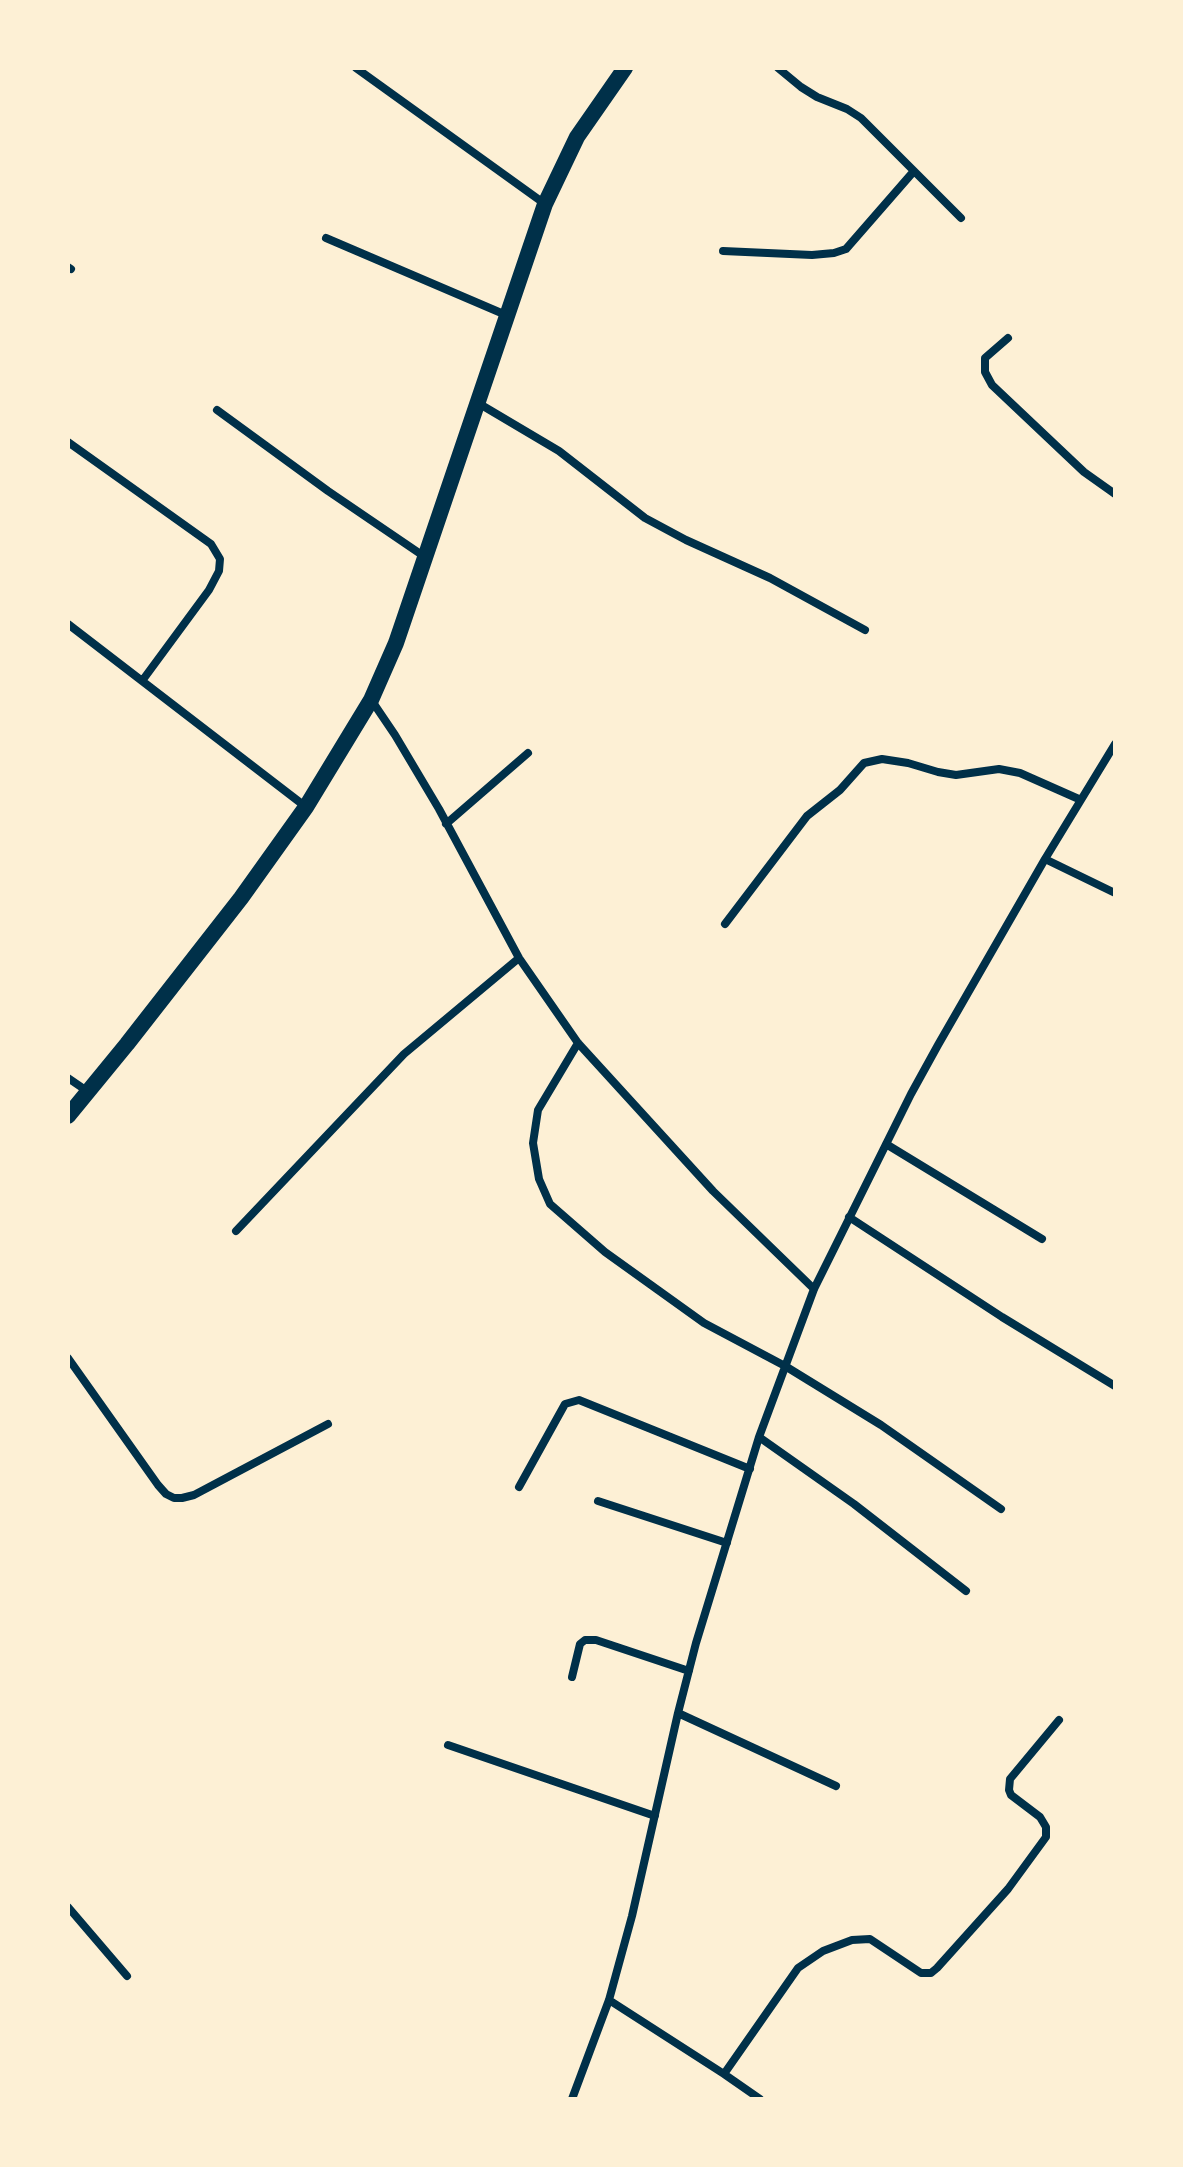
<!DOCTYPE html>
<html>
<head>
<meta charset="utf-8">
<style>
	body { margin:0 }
	#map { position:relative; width:1183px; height:2167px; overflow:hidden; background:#fdf0d5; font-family:"DM Sans",sans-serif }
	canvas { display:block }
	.frame { position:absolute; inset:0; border:70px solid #fdf0d5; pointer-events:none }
</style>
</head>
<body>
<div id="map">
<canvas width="1183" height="2167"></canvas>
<div class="frame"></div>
</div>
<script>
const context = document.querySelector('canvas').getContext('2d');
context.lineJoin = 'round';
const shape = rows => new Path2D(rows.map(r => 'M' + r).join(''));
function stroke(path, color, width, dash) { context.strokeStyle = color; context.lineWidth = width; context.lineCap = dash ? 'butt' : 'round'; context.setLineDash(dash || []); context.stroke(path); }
const minor = shape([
	[356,68,545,204],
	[778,68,801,87,817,97,847,109,861,118,961,218],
	[326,238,506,315],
	[723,251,812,255,834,253,846,249,914,171],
	[68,267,71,269],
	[1008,338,985,358,985,372,992,385,1084,472,1115,494],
	[478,403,559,451,645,518,686,540,770,578,865,630],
	[217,410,328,491,425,557],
	[68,442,211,544,220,559,219,571,209,590,142,681],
	[68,624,306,807],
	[372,701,395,735,439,809,519,958,578,1043,713,1191,814,1289],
	[446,824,528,753],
	[1045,859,1115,893],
	[725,924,807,816,840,790,864,763,882,759,908,763,938,772,956,775,999,769,1020,773,1081,800],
	[578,1043,538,1110,533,1143,539,1179,550,1204,605,1252,704,1323,785,1366,881,1425,1001,1509],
	[68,1078,87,1091],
	[886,1144,1042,1239],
	[849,1217,1002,1317,1115,1386],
	[236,1231,404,1054,519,958],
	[68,1358,158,1485,166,1494,174,1498,182,1498,194,1495,328,1424],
	[759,1437,854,1504,966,1591],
	[519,1487,565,1404,579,1400,750,1469],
	[598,1501,727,1543],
	[572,1677,580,1644,585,1640,596,1640,689,1671],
	[678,1713,836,1786],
	[448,1745,655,1816],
	[68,1907,127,1976],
	[609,2000,724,2074,760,2099],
	[724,2074,798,1968,823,1951,852,1940,870,1939,921,1973,931,1973,937,1968,1008,1889,1046,1837,1046,1827,1040,1817,1011,1795,1009,1790,1010,1779,1059,1720],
	[572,2099,609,2000,632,1916,678,1713,696,1643,759,1437,814,1289,911,1094,938,1045,1045,859,1115,744]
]);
const secondary = shape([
	[68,1116,127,1044,241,898,306,807,371,700,396,643,545,204,577,137,625,68]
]);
stroke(minor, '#003049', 8);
stroke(secondary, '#003049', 16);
</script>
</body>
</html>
